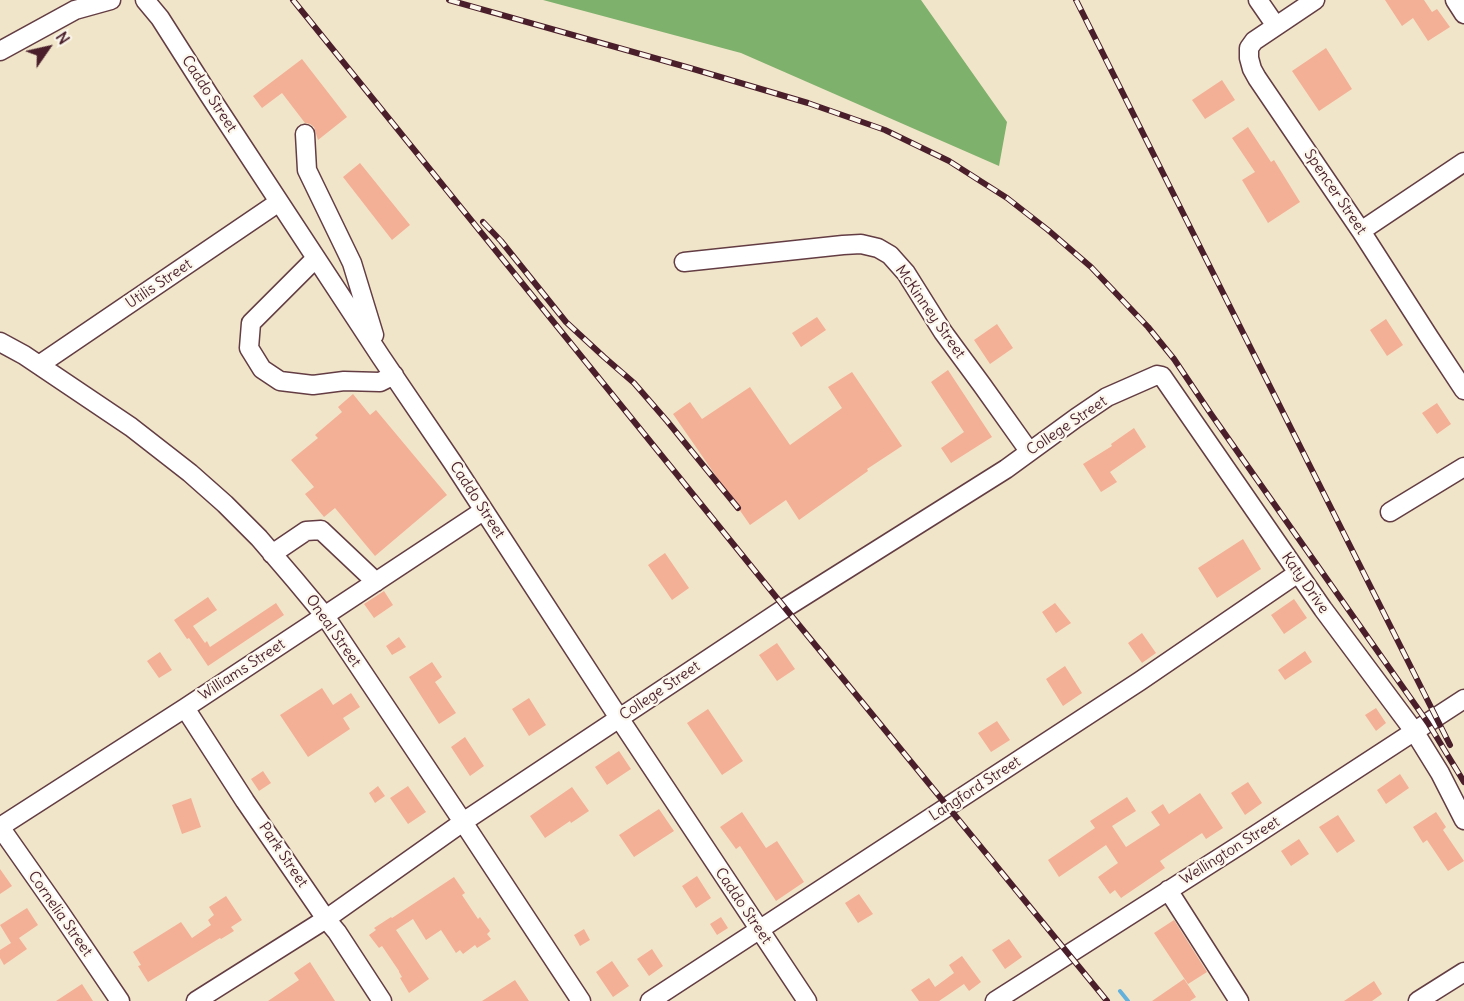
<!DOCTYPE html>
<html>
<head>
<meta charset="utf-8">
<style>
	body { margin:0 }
	#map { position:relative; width:1464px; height:1001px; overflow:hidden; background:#f1e5c9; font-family:Delius,sans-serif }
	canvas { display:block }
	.north { position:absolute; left:18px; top:18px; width:60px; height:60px; -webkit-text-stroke:4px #fbf7ec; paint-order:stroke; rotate:56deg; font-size:16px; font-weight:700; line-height:24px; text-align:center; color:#4a1f2b }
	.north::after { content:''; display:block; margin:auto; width:21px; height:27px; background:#4a1f2b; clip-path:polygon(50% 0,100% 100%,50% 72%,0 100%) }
</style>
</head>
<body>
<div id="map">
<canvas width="1464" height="1001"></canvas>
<div class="north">N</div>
</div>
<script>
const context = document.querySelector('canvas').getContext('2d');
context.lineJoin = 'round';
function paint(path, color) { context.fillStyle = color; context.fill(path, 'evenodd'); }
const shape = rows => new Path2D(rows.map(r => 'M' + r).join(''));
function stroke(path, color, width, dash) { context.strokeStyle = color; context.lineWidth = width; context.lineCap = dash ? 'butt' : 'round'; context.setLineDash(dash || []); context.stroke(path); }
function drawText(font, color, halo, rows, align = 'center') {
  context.font = font + ' Delius,sans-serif'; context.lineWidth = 4.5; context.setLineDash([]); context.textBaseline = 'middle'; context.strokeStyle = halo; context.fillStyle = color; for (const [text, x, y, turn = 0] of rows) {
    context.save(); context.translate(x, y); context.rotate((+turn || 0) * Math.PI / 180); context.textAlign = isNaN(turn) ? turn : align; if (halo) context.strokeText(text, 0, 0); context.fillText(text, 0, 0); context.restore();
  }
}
const forest = shape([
	[543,0,921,0,1007,122,999,166,741,53]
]);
const stream = shape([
	[1120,991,1128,1001]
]);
const building = shape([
	[1385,0,1424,0,1432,12,1437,9,1450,27,1428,41,1413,18,1402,26],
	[1326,48,1352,89,1319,111,1292,71],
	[302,59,347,117,318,140,314,127,310,124,305,123,282,93,262,108,253,96],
	[1222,80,1235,100,1205,119,1192,100],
	[1248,127,1271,162,1274,160,1300,202,1268,223,1242,180,1255,172,1232,138],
	[360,163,410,225,392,240,343,177],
	[817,317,826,330,801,347,792,333],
	[1386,319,1403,345,1387,356,1370,330],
	[997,324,1013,348,990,364,974,340],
	[948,370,992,437,951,463,941,448,964,432,931,382],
	[852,372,902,446,867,469,868,471,799,520,786,500,750,525,673,414,690,402,702,419,750,387,790,445,842,408,828,387],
	[353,394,370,415,376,410,447,495,375,556,335,508,324,517,305,494,314,487,291,460,318,438,315,435,342,412,338,407],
	[1437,403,1451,424,1437,434,1422,413],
	[1134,428,1146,447,1110,472,1117,482,1101,492,1083,464,1112,446,1111,444],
	[1243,539,1261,569,1217,598,1198,568],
	[665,553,689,588,672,600,648,565],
	[384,591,393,605,374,618,364,604],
	[208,597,217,610,193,626,205,643,207,641,210,647,276,603,284,615,208,666,189,638,187,639,174,620],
	[1294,599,1307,618,1284,634,1271,615],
	[1055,603,1071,623,1056,633,1042,612],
	[1142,633,1156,653,1142,663,1128,643],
	[399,637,406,647,392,655,386,646],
	[777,643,795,669,777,681,759,655],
	[1305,651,1312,662,1285,680,1278,670],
	[160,652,172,670,159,678,147,661],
	[432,662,442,677,435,682,456,713,439,724,409,677],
	[1065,666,1082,693,1063,706,1046,679],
	[322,688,333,705,351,693,360,707,343,718,350,729,308,757,280,715],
	[529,698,546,725,529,736,512,709],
	[1376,708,1386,723,1376,731,1365,715],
	[708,709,743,761,722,775,687,723],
	[997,721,1010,740,991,752,978,733],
	[465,737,484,766,470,776,451,747],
	[619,751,631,769,607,785,595,767],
	[263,771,271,783,259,791,251,779],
	[1400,774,1409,788,1386,804,1377,790],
	[1248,782,1262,803,1245,815,1231,793],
	[378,786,385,796,375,803,369,793],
	[408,786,426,812,408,824,390,798],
	[572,787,589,811,571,823,570,821,545,838,530,816],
	[1200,793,1223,828,1206,839,1202,833,1160,861,1165,868,1121,898,1115,890,1110,894,1098,877,1118,863,1106,845,1059,877,1048,860,1095,828,1090,821,1127,797,1136,811,1112,826,1126,847,1160,825,1151,812,1163,804,1169,814],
	[191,798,201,827,182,834,172,805],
	[659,809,674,831,634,857,619,835],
	[742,812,766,848,777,841,804,882,776,901,740,846,736,849,720,827],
	[1436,812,1446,827,1443,830,1464,861,1448,871,1427,840,1423,843,1413,827],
	[1338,815,1355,841,1337,853,1319,827],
	[1299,839,1309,854,1291,866,1281,851],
	[0,869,12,886,0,894],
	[697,876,711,898,696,908,682,886],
	[454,877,465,893,462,895,478,919,480,917,490,931,487,934,491,939,477,948,475,945,463,954,460,950,456,953,441,930,426,940,413,919,396,930,429,979,409,993,400,978,402,977,399,972,399,971,382,946,379,948,369,935,376,930,374,928,391,917,392,918],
	[859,894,873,914,858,923,845,903],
	[226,896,242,920,231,927,234,931,221,939,220,938,148,982,138,966,141,965,133,952,181,922,192,938,211,925,208,920,214,915,209,907],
	[27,908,38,925,19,938,27,949,4,965,0,958,0,950,11,943,0,925],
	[721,917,728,928,717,935,710,924],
	[1174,920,1207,972,1188,984,1154,933],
	[584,929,590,940,580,946,574,935],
	[1009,939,1022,957,1005,969,992,950],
	[652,949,663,966,649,976,637,959],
	[962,956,981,982,969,991,964,984,939,1001,919,1001,911,990,929,978,935,987,954,973,949,965],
	[612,961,629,986,613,997,596,972],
	[310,962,335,1001,268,1001,299,980,294,973],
	[1184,979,1196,997,1190,1001,1152,1001],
	[515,980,529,1001,482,1001],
	[1374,981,1382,994,1372,1001,1344,1001],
	[82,984,93,1001,56,1001]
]);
const minor = shape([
	[145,0,160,18,209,95,381,357,453,463,619,718,807,1001],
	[1258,0,1276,26],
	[1315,0,1254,41,1249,48,1249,58,1252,69,1257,78,1361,231,1429,337,1464,390],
	[1455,0,1464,14],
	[0,51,75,10,111,0],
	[305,134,307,170,352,263,374,335],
	[1361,231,1464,162],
	[316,258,251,323,249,348,262,369,280,381,313,385,344,381,380,382,394,375],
	[684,262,843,245,861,244,878,248,890,255,906,273,943,332,982,385,1029,451],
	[0,342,24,355,131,427,190,473,225,504,259,538,295,580,325,616,463,822,581,1001],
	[39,365,279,202],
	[1390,512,1464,467],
	[272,554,306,531,321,530,376,582],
	[185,708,245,801,326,919,337,932,382,1001],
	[0,827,185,708,483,511],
	[0,827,59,911,120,1001],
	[1168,890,1239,1001],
	[196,1001,326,919,463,822,785,608,1006,469,1076,418,1107,397,1157,375,1162,376,1323,609,1414,731,1440,773,1464,820],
	[650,1001,1140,681,1298,573],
	[995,1001,1243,843,1464,699],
	[1418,1001,1464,972]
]);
const rail = shape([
	[293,0,785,608,1107,1001],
	[449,0,690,68,808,103,885,130,949,161,1007,198,1048,230,1091,267,1148,327,1174,359,1211,414,1428,723,1464,782],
	[1076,0,1450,745],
	[483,222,501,241,566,322,604,357,634,383,667,421,738,508]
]);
const streetNames = [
	["Caddo Street",209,94,57],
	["Spencer Street",1335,192,56],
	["Utilis Street",159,284,-34],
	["McKinney Street",930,312,55],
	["College Street",1067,426,-34],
	["Caddo Street",477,500,57],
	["Katy Drive",1305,583,55],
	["Oneal Street",333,631,55],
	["Williams Street",242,670,-33],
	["College Street",660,691,-34],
	["Langford Street",975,789,-33],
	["Wellington Street",1230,851,-32],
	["Park Street",283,855,56],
	["Caddo Street",743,906,56],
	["Cornelia Street",60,914,55]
];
paint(forest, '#7eb16c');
stroke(stream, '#62b0dc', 4);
paint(building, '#f3b096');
stroke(minor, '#633d43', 21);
stroke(minor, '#fff', 18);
stroke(rail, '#4a1f2b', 6);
stroke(rail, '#fbf7ec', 4, [11]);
drawText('15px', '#4a1f2b', '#fbf7ec', streetNames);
</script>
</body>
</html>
